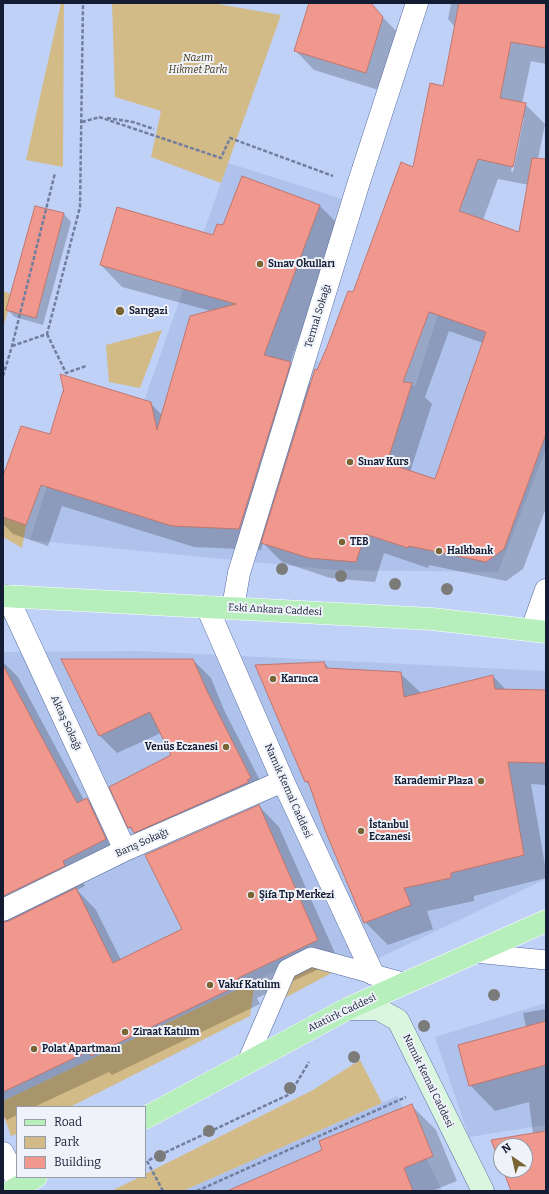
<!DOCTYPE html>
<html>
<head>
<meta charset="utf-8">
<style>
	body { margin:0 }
	#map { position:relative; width:549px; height:1194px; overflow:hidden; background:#c0d1f8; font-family:Bitter,serif }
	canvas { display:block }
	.frame { position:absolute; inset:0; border:4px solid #131c33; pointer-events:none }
	.legend { position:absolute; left:16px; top:1106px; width:130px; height:72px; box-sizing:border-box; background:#eff2f9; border:1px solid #979caa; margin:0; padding:5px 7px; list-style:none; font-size:12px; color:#131c33 }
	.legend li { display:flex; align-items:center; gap:8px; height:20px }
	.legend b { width:20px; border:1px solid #979caa }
	.north { position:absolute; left:493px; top:1138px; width:40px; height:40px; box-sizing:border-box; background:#eff2f9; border:1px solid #979caa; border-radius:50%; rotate:326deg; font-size:11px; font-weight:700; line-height:16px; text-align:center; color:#131c33 }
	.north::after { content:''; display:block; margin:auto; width:14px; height:18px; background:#796534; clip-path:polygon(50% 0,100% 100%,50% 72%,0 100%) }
</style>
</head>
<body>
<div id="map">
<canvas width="549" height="1194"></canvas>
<div class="frame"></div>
<ul class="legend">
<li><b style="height:5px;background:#b6eebc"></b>Road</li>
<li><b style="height:11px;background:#d2bb86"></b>Park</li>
<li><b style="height:11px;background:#f1988e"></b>Building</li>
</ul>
<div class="north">N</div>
</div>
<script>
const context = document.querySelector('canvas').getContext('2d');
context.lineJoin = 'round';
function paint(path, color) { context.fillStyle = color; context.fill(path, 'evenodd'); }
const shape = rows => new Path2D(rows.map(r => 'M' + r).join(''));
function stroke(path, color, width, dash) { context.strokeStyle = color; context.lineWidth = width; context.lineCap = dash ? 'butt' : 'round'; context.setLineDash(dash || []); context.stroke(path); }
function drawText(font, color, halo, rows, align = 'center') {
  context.font = font + ' Bitter,serif'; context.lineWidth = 4; context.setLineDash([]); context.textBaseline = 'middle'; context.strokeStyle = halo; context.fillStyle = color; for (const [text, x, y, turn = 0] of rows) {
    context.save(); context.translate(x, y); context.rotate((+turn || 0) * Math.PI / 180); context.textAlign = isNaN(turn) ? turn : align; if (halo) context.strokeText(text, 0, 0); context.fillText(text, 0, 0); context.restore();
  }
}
const built = shape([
	[228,163,352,202,293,355,415,386,466,226,546,248,546,449,498,572,334,570,30,540,73,403,138,418],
	[138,651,546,671,546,879,366,964,313,953,3,1101,3,652],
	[546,1003,546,1125,469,1137,435,1037],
	[397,1096,442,1191,183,1191,382,1103]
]);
const green = shape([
	[61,3,64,3,63,167,26,160],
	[112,3,212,3,281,15,221,183,151,157,161,111,115,97],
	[3,291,13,295,3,327],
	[162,330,140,388,109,382,106,345],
	[3,517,26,525,22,548,3,537],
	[301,966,339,969,279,1001],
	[255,981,250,1016,70,1107,17,1107,17,1134,11,1136,3,1114,3,1101],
	[360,1060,382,1103,183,1191,111,1191,140,1177,145,1177,145,1174,313,1090]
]);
const shadow = shape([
	[310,3,370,4,402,37,385,92,314,70,295,50],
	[451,3,546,3,546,64,531,61,522,104,525,104,545,124,535,174,546,176,546,508,523,569,506,581,429,565,428,568,384,553,375,582,330,578,282,562,263,543,261,550,194,547,62,506,48,546,13,534,3,524,3,479,51,436,150,403,163,416,211,311,122,287,101,265,213,236,224,227,320,206,341,227,290,363,311,384,413,168,444,87,455,27,448,19],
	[522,118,524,118,513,172,511,171],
	[498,179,529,185,520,233,483,220],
	[449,331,483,343,436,480,410,472,432,404,425,397],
	[64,214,71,222,43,325,15,317,7,310],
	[193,660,211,678,224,710,268,796,265,798,266,800,152,850,129,827,173,756,161,733,117,753,99,735],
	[3,662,18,677,84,800,87,799,107,819,126,860,82,881,85,886,77,890,96,910,121,960,183,930,259,806,279,827,338,960,257,998,260,1004,112,1075,109,1072,34,1107,17,1107,17,1115,7,1120,3,1116],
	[324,663,330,669,400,673,422,694,493,676,506,690,546,691,546,785,531,784,546,871,546,878,474,896,474,901,427,911,433,929,388,945,365,922,311,786,305,781],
	[546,1009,546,1191,512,1191,504,1170,525,1170,525,1146,501,1146,501,1163,493,1141,533,1134,529,1102,495,1111,470,1085,526,1027,523,1013],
	[411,1105,436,1130,457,1181,432,1191,230,1191,323,1150]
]);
const building = shape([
	[309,3,371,3,383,17,366,73,294,51,309,3],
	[459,3,546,3,546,48,511,42,500,98,526,103,513,167,478,159,459,211,519,232,532,158,546,159,546,434,504,549,486,562,409,546,408,548,365,534,356,562,309,558,261,543,315,369,317,370,327,347,348,291,353,292,401,162,413,167,430,83,443,86,459,3],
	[429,312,486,332,435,479,387,463,412,383,403,382,429,312],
	[242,176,320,205,264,355,291,362,239,529,172,526,41,485,26,525,3,517,3,476,21,426,50,434,63,391,64,392,60,374,151,402,157,430,190,316,236,304,100,265,117,207,213,235,217,224,223,225,242,176],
	[35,206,64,213,36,318,6,310,35,206],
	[61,659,193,659,207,691,251,778,247,780,249,782,134,833,131,827,128,828,109,787,171,755,150,712,99,736,61,659],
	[324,662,326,668,401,672,404,697,493,675,495,689,546,690,546,763,508,762,524,855,451,873,451,878,404,888,411,905,364,923,325,830,308,781,305,782,255,665,324,662],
	[3,665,77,803,87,798,106,839,63,861,65,866,3,896,3,665],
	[259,805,318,940,238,978,241,984,162,1022,91,1056,89,1051,3,1092,3,922,9,921,76,888,113,963,182,929,145,855,259,805],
	[546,1021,546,1065,469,1086,458,1045,546,1021],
	[412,1104,433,1156,404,1168,413,1191,227,1191,322,1150,319,1141,412,1104],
	[546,1131,546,1191,511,1191,503,1170,525,1170,525,1146,501,1146,501,1166,491,1140,546,1131]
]);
const path = shape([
	[99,117,221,158,230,138,333,176],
	[107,118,133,122,154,129],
	[82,122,100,117],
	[47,334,66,373,86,366],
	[12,346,47,334,80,207,83,3],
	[3,376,12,346,55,173],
	[163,1191,147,1161,290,1094,309,1062],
	[197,1191,406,1097]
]);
const lane = shape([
	[475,953,546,960],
	[246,1064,287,969,311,957,406,983]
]);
const street = shape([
	[7,596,125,850],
	[207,607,283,781,373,974],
	[233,607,239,573,358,185,417,3],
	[532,629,546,590],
	[3,910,125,850,283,781],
	[3,1153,20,1186]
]);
const secondary = shape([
	[347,1009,378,1009,398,1020,483,1191]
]);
const primary = shape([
	[3,596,432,619,546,632],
	[145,1118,347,1009,546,921],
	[11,1191,36,1177]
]);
const trees = [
	[282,569],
	[341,576],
	[395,584],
	[447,589],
	[494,995],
	[424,1026],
	[354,1057],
	[290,1088],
	[209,1131],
	[160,1156]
];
const markers = [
	[260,264,4,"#796534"],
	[120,311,5,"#796534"],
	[350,462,4,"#796534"],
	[342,542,4,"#796534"],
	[439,551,4,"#796534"],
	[273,679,4,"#796534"],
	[226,747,4,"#796534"],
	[481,781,4,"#796534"],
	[361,831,4,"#796534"],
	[251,895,4,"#796534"],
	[210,985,4,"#796534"],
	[125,1032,4,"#796534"],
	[34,1049,4,"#796534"]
];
const parkNames = [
	["Nazım",198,58],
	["Hikmet Parkı",198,70]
];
const poiNames = [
	["Sınav Okulları",268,264],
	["Sarıgazi",129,311],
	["Sınav Kurs",358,462],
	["TEB",350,542],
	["Halkbank",447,551],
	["Karınca",281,679],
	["Venüs Eczanesi",218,747,"right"],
	["Karademir Plaza",473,781,"right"],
	["İstanbul",369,825],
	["Eczanesi",369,837],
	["Şifa Tıp Merkezi",259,895],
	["Vakıf Katılım",218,985],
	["Ziraat Katılım",133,1032],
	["Polat Apartmanı",42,1049]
];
const streetNames = [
	["Termal Sokağı",318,316,-73],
	["Eski Ankara Caddesi",275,610,3],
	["Aktaş Sokağı",66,723,65],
	["Namık Kemal Caddesi",288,791,66],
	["Barış Sokağı",142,843,-24],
	["Atatürk Caddesi",342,1013,-26],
	["Namık Kemal Caddesi",428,1081,64]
];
paint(built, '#afc2eb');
paint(green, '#d2bb86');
paint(shadow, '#0003');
paint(building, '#f1988e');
stroke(building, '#c0766e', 1);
stroke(lane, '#4e659d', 20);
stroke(street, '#4e659d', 23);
stroke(secondary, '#4e659d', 23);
stroke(primary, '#fff', 23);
stroke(path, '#717e9e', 2.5, [4, 2]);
stroke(lane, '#fff', 19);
stroke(street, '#fff', 22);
stroke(secondary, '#dbf6de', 22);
stroke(primary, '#b6eebc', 22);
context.fillStyle = '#7b7b79';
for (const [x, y] of trees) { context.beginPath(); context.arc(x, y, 6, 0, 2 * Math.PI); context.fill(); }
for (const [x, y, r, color] of markers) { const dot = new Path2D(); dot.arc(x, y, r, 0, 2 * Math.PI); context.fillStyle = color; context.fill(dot); stroke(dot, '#eff2f9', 1.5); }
drawText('italic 10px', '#433511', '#eff2f9', parkNames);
drawText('bold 10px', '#131c33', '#eff2f9', poiNames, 'left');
drawText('10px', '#131c33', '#eff2f9', streetNames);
</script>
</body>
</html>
